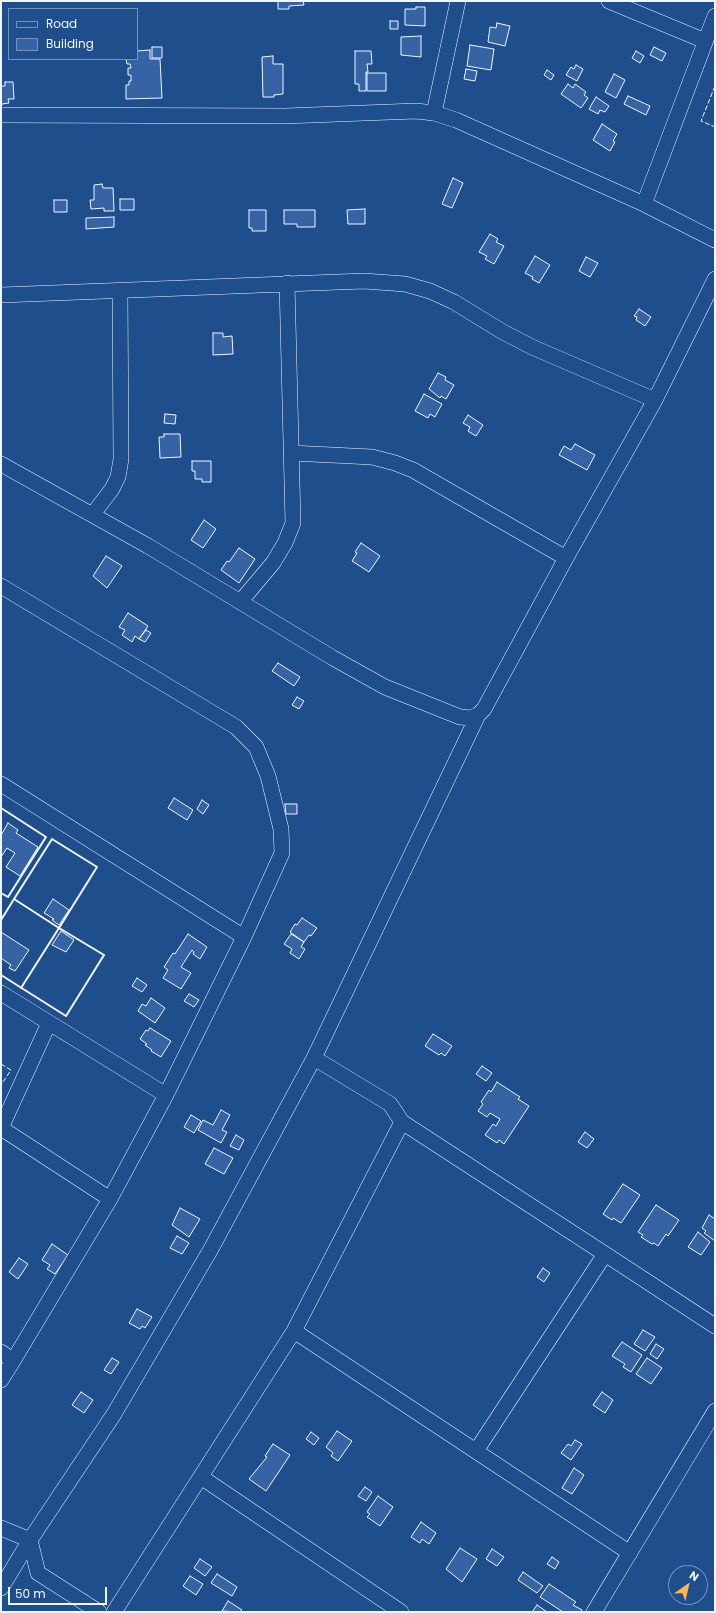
<!DOCTYPE html>
<html>
<head>
<meta charset="utf-8">
<style>
	body { margin:0 }
	#map { position:relative; width:716px; height:1613px; overflow:hidden; background:#1f4e8c; font-family:Poppins,sans-serif }
	canvas { display:block }
	.frame { position:absolute; inset:0; border:2px solid #f2f6ff; pointer-events:none }
	.legend { position:absolute; left:8px; top:8px; width:130px; height:52px; box-sizing:border-box; background:#1f4e8c; border:1px solid #7391ba; margin:0; padding:5px 7px; list-style:none; font-size:12px; color:#f2f6ff }
	.legend li { display:flex; align-items:center; gap:8px; height:20px }
	.legend b { width:20px; border:1px solid #7391ba }
	.north { position:absolute; left:668px; top:1565px; width:40px; height:40px; box-sizing:border-box; background:#1f4e8c; border:1px solid #7391ba; border-radius:50%; rotate:34deg; font-size:11px; font-weight:700; line-height:16px; text-align:center; color:#f2f6ff }
	.north::after { content:''; display:block; margin:auto; width:14px; height:18px; background:#ffb74d; clip-path:polygon(50% 0,100% 100%,50% 72%,0 100%) }
	.scale { position:absolute; left:8px; top:1587px; width:99px; height:18px; box-sizing:border-box; border:2px solid #f2f6ff; border-top:0; padding-left:5px; font-size:12px; line-height:14px; white-space:nowrap; color:#f2f6ff; -webkit-text-stroke:3px #1f4e8c; paint-order:stroke }
</style>
</head>
<body>
<div id="map">
<canvas width="716" height="1613"></canvas>
<div class="frame"></div>
<ul class="legend">
<li><b style="height:5px;background:#1f4e8c"></b>Road</li>
<li><b style="height:11px;background:#3563a3"></b>Building</li>
</ul>
<div class="north">N</div>
<div class="scale">50 m</div>
</div>
<script>
const context = document.querySelector('canvas').getContext('2d');
context.lineJoin = 'round';
function paint(path, color) { context.fillStyle = color; context.fill(path, 'evenodd'); }
const shape = rows => new Path2D(rows.map(r => 'M' + r).join(''));
function stroke(path, color, width, dash) { context.strokeStyle = color; context.lineWidth = width; context.lineCap = dash ? 'butt' : 'round'; context.setLineDash(dash || []); context.stroke(path); }
const building = shape([
	[278,1,303,1,304,5,289,6,289,9,278,9,278,1],
	[416,7,425,7,425,26,405,25,405,9,416,9,416,7],
	[390,21,398,21,398,29,390,29,390,21],
	[497,23,510,26,505,46,488,42,490,27,496,28,497,23],
	[421,36,421,57,401,55,401,37,421,36],
	[470,45,494,49,491,70,467,66,470,45],
	[152,47,162,47,162,58,152,58,152,47],
	[654,47,666,53,662,61,650,55,654,47],
	[150,50,150,59,160,59,162,98,126,99,126,85,129,85,129,81,131,81,131,75,128,75,128,68,131,68,130,64,127,64,126,59,137,59,137,51,150,50],
	[355,51,371,51,372,64,367,64,368,72,366,72,366,91,359,91,359,84,355,84,355,51],
	[636,51,644,56,640,63,632,58,636,51],
	[273,56,273,64,283,64,283,94,274,95,274,97,263,97,262,57,273,56],
	[576,65,583,69,577,81,566,75,571,67,574,69,576,65],
	[466,69,477,71,475,81,464,79,466,69],
	[547,70,554,75,551,80,544,75,547,70],
	[367,73,386,73,386,91,367,91,367,73],
	[614,74,625,80,616,98,605,92,614,74],
	[5,82,13,82,14,99,8,99,9,103,2,104,1,108,1,86,5,86,5,82],
	[568,84,573,88,575,84,586,92,584,95,588,98,581,108,561,94,568,84],
	[628,96,650,106,646,115,624,104,628,96],
	[596,97,609,106,605,112,600,110,598,114,589,109,596,97],
	[602,124,617,134,613,141,615,142,610,151,593,140,602,124],
	[453,178,463,183,452,208,442,204,453,178],
	[102,184,103,188,113,188,114,211,104,211,104,208,91,209,90,200,94,200,94,185,102,184],
	[120,199,134,199,134,210,120,210,120,199],
	[54,200,67,200,67,212,54,212,54,200],
	[365,209,365,224,348,224,347,210,365,209],
	[249,210,266,210,266,231,252,231,252,228,249,228,249,210],
	[284,210,315,210,315,227,297,227,297,224,284,224,284,210],
	[114,217,114,227,86,229,86,218,114,217],
	[490,234,498,239,496,242,504,246,494,264,485,259,487,256,479,252,490,234],
	[535,256,550,265,539,283,532,279,533,277,525,273,535,256],
	[586,257,598,263,590,277,579,271,586,257],
	[639,309,651,317,645,326,636,320,637,317,634,316,639,309],
	[213,333,223,333,223,337,232,336,233,354,213,355,213,333],
	[438,373,446,377,445,380,454,385,446,399,441,396,440,398,429,389,438,373],
	[424,394,442,404,435,417,430,414,428,418,415,411,424,394],
	[165,414,176,415,175,424,164,423,165,414],
	[468,415,483,425,476,436,468,431,470,427,463,423,468,415],
	[164,434,180,434,181,457,160,458,159,437,164,437,164,434],
	[575,444,595,455,587,470,559,455,564,446,571,450,575,444],
	[192,461,211,461,211,482,202,482,202,479,195,479,195,471,192,471,192,461],
	[204,520,216,529,203,548,191,540,204,520],
	[361,543,380,556,369,572,352,561,357,553,355,552,361,543],
	[239,548,255,559,239,583,221,570,227,561,229,562,239,548],
	[106,556,122,566,107,588,93,576,106,556],
	[128,613,148,626,139,639,135,636,132,642,122,635,125,630,119,627,128,613],
	[146,630,151,633,145,642,139,639,146,630],
	[278,663,300,677,294,686,272,671,278,663],
	[297,697,304,701,299,709,292,705,297,697],
	[174,798,193,810,187,820,168,808,174,798],
	[202,800,209,805,203,814,197,809,202,800],
	[285,804,297,804,297,814,286,814,285,804],
	[8,823,18,830,16,833,38,847,20,876,6,867,15,853,7,848,1,857,1,835,8,823],
	[53,899,69,910,59,925,52,920,54,919,44,913,53,899],
	[302,918,317,928,311,936,309,935,304,942,290,932,295,924,297,925,302,918],
	[61,931,74,940,66,952,52,945,61,931],
	[1,932,29,950,15,971,9,968,11,965,1,958,1,932],
	[188,934,207,947,200,959,193,954,194,952,192,950,181,967,191,973,181,989,163,978,168,970,164,967,173,953,175,954,188,934],
	[291,934,304,942,301,947,305,949,299,959,290,953,292,949,284,944,291,934],
	[137,978,147,985,142,992,132,986,137,978],
	[189,994,199,1000,194,1007,184,1001,189,994],
	[151,998,165,1008,155,1023,138,1011,142,1004,146,1006,151,998],
	[150,1028,171,1041,161,1057,151,1051,152,1050,145,1045,147,1044,140,1039,146,1030,148,1031,150,1028],
	[433,1034,452,1046,445,1056,441,1053,439,1055,425,1046,433,1034],
	[482,1066,492,1073,486,1081,476,1074,482,1066],
	[497,1082,520,1097,518,1099,529,1106,504,1144,499,1140,497,1143,485,1135,493,1124,496,1126,500,1119,490,1113,487,1117,478,1111,483,1104,481,1102,489,1090,491,1092,497,1082],
	[221,1110,230,1115,222,1130,227,1132,221,1143,198,1130,203,1120,213,1125,221,1110],
	[191,1115,201,1121,194,1133,184,1127,191,1115],
	[585,1132,594,1139,587,1148,578,1142,585,1132],
	[236,1135,244,1140,239,1150,230,1146,236,1135],
	[214,1148,233,1158,224,1174,205,1164,214,1148],
	[623,1184,640,1195,621,1223,613,1218,612,1220,603,1214,623,1184],
	[656,1205,679,1220,668,1236,666,1234,658,1246,654,1243,652,1244,641,1237,643,1235,638,1232,656,1205],
	[180,1208,200,1219,189,1237,172,1225,180,1208],
	[709,1215,715,1219,715,1241,704,1233,706,1231,702,1228,709,1215],
	[698,1232,710,1242,701,1255,688,1247,698,1232],
	[177,1236,189,1243,182,1254,170,1248,177,1236],
	[52,1244,68,1255,55,1274,47,1269,50,1265,42,1260,52,1244],
	[19,1258,28,1264,18,1279,9,1272,19,1258],
	[543,1268,550,1273,544,1282,537,1277,543,1268],
	[137,1309,152,1317,145,1328,142,1326,140,1329,129,1323,137,1309],
	[643,1330,655,1337,645,1351,634,1344,643,1330],
	[622,1342,642,1355,631,1372,623,1367,625,1364,612,1356,622,1342],
	[656,1344,664,1349,657,1359,650,1354,656,1344],
	[112,1358,119,1362,111,1374,104,1370,112,1358],
	[647,1358,662,1368,651,1384,636,1374,647,1358],
	[81,1392,93,1400,84,1413,72,1405,81,1392],
	[602,1392,613,1400,605,1413,593,1405,602,1392],
	[337,1431,352,1441,338,1461,331,1456,333,1453,326,1447,337,1431],
	[311,1432,319,1438,314,1445,306,1439,311,1432],
	[575,1440,582,1444,571,1460,561,1453,568,1444,571,1446,575,1440],
	[273,1444,290,1455,266,1491,249,1479,267,1457,265,1456,273,1444],
	[574,1468,584,1475,572,1494,562,1488,574,1468],
	[365,1487,372,1492,366,1501,358,1496,365,1487],
	[378,1496,393,1507,380,1526,367,1517,370,1514,367,1512,378,1496],
	[421,1522,436,1533,429,1544,422,1539,420,1543,411,1537,421,1522],
	[460,1548,477,1559,462,1582,446,1569,460,1548],
	[492,1549,504,1557,497,1566,486,1559,492,1549],
	[552,1557,559,1562,555,1569,547,1564,552,1557],
	[200,1559,212,1567,205,1576,194,1568,200,1559],
	[523,1572,543,1586,537,1593,518,1580,523,1572],
	[217,1574,237,1587,232,1596,211,1583,217,1574],
	[190,1576,203,1584,196,1595,183,1586,190,1576],
	[549,1584,576,1602,573,1605,582,1610,581,1612,563,1612,540,1597,549,1584],
	[228,1601,242,1610,240,1612,222,1611,228,1601],
	[537,1605,547,1612,532,1612,537,1605]
]);
const minor = shape([
	[609,1,705,41],
	[434,113,458,1],
	[1,115,285,116,416,111,434,113,456,120,644,204,715,240],
	[644,204,715,16],
	[1,295,364,281,405,284,430,291,454,302,503,332,532,347,655,400],
	[291,453,372,457,395,463,413,470,566,558],
	[1,464,148,546,333,658,385,687,460,717,471,718,478,715,484,709,566,558,655,400,715,279],
	[93,514,112,489,118,477,121,459,120,291],
	[1,586,236,727,256,747,268,776,281,829,282,853,244,937,166,1095,110,1199,13,1361],
	[240,602,273,563,285,543,293,523,287,283],
	[1,784,244,937],
	[1,993,166,1095],
	[402,1122,605,1254,715,1326],
	[1,1128,110,1199],
	[1,1128,49,1023],
	[294,1331,630,1553],
	[1,1352,13,1361,1,1380],
	[476,1451,605,1254],
	[201,1477,401,1612],
	[1,1528,30,1540,38,1573,99,1612],
	[1,1588,30,1540,114,1414,211,1249,314,1058,478,715],
	[114,1612,294,1331,402,1122,390,1104,314,1058],
	[594,1612,715,1411]
]);
const fence = shape([
	[715,86,701,121,715,127],
	[1,1064,11,1070,1,1085]
]);
const wall = shape([
	[1,808,46,837,8,897,1,893],
	[52,839,97,867,59,928,14,899,52,839],
	[1,920,14,899],
	[1,975,66,1016,104,955,59,928,21,988]
]);
paint(building, '#3563a3');
stroke(building, '#f2f6ff', 1);
stroke(minor, '#f2f6ff', 16);
stroke(minor, '#1f4e8c', 15);
stroke(fence, '#f2f6ff', 1, [5, 2]);
stroke(wall, '#f2f6ff', 2);
</script>
</body>
</html>
